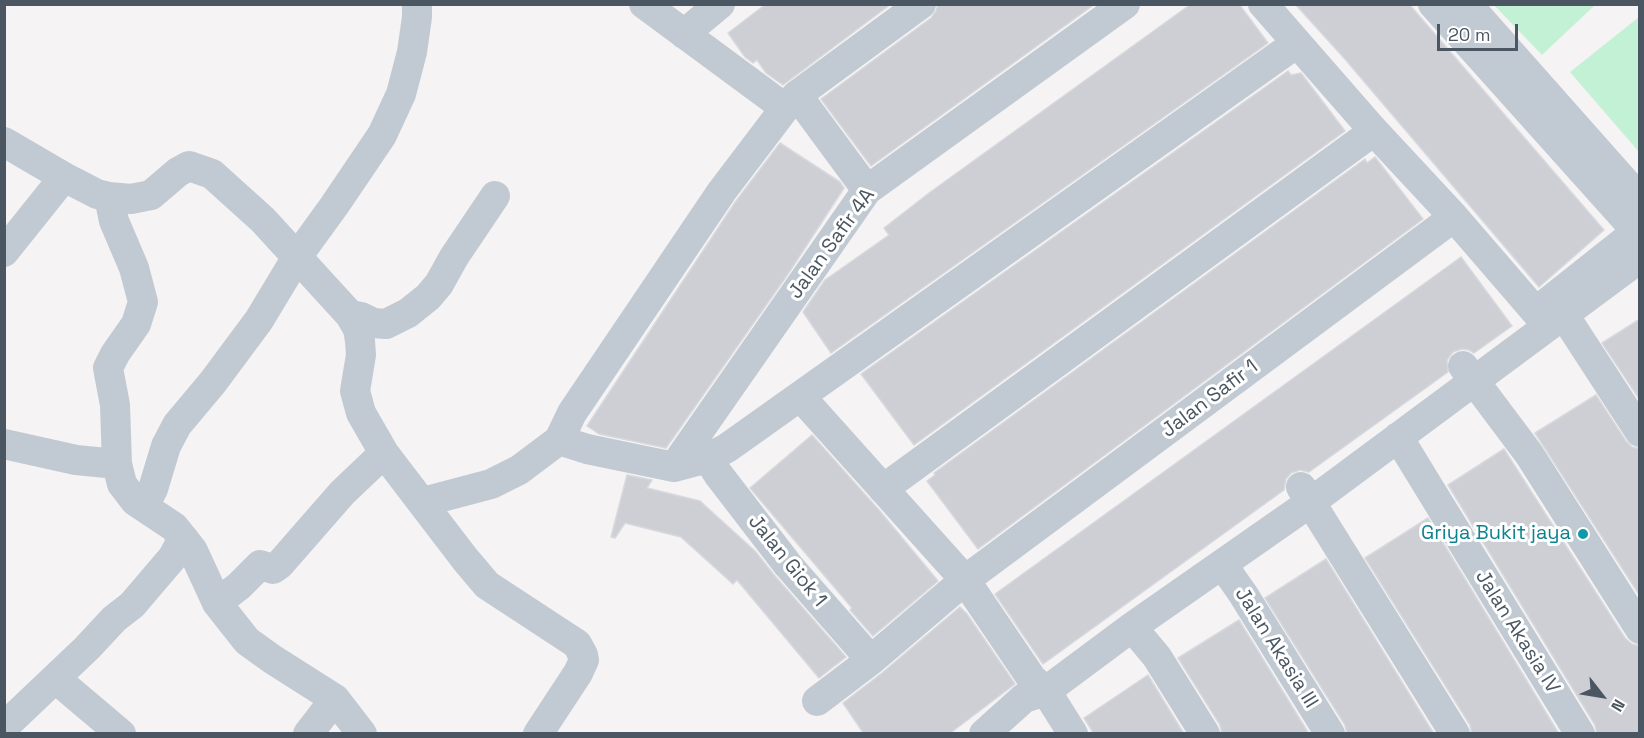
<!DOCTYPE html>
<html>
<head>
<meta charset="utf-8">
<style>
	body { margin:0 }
	#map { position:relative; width:1644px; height:738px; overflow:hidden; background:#f5f3f3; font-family:"Space Grotesk",sans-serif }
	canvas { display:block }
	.frame { position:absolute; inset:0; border:6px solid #4a5661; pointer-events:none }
	.north { position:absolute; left:1572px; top:666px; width:60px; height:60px; -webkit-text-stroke:4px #fff; paint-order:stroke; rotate:121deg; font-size:16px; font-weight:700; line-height:24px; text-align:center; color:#4a5661 }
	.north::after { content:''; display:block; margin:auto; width:21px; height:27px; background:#4a5661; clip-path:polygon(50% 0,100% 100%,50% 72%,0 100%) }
	.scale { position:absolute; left:1437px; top:24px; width:81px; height:27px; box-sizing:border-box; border:3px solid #4a5661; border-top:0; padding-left:8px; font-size:18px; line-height:21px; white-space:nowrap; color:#4a5661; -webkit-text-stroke:4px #fff; paint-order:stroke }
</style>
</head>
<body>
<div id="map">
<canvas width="1644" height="738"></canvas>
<div class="frame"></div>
<div class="north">N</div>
<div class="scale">20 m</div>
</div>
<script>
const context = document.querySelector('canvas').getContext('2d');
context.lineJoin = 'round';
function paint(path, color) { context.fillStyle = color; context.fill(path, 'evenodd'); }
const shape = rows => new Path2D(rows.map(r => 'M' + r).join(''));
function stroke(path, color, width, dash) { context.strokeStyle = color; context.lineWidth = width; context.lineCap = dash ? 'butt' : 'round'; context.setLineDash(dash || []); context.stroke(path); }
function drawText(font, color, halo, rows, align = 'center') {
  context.font = font + ' "Space Grotesk",sans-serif'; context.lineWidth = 6; context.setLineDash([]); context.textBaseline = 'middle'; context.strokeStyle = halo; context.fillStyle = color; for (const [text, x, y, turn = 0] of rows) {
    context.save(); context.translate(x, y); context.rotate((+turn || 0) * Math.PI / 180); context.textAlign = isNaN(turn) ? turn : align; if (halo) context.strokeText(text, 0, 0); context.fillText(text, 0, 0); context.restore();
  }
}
const green = shape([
	[1494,5,1595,5,1542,55],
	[1639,17,1639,152,1570,72]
]);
const building = shape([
	[766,4,891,4,783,85,766,73,757,60,753,63,745,57,728,33,766,4],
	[938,4,1095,4,871,166,821,99,931,18,936,11,938,4],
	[1191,4,1239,4,1268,43,831,353,803,312,825,280,889,235,884,228,929,193,1191,4],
	[1295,4,1409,4,1604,230,1539,287,1344,58,1295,4],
	[1288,71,1291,75,1301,73,1345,131,914,445,861,374,1288,71],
	[780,143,840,182,844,188,788,274,666,448,599,434,587,426,736,201,780,143],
	[1375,157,1423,219,978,549,927,481,935,475,934,473,1365,159,1367,163,1375,157],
	[1461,257,1512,326,1474,353,1469,350,1462,349,1453,352,1447,360,1448,372,1309,472,1300,470,1291,473,1286,479,1284,490,1043,664,995,594,1461,257],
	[1640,319,1640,400,1602,343,1640,319],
	[1596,395,1626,441,1632,447,1640,449,1640,596,1535,433,1596,395],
	[812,435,879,510,938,581,873,636,850,610,852,608,750,488,812,435],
	[1504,449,1625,638,1632,644,1640,646,1640,734,1597,734,1595,725,1448,485,1504,449],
	[627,475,652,480,647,488,700,501,755,551,775,576,846,657,819,678,737,580,733,584,681,537,625,523,615,538,611,537,627,475],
	[1428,518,1559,734,1472,734,1470,725,1365,558,1428,518],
	[1326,559,1434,734,1347,734,1345,725,1265,598,1326,559],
	[960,607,967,614,1015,684,949,734,864,734,843,703,882,673,960,607],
	[1239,620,1309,734,1222,734,1220,725,1178,658,1239,620],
	[1148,675,1184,734,1094,734,1084,718,1148,675]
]);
const minor = shape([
	[644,4,785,108],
	[1263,4,1374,131,1454,217,1548,326],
	[1433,4,1640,235],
	[1467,4,1640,199],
	[684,34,720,4],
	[797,95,867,190],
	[4,142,64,177,97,194,109,197,131,199,151,195,178,172,189,166,212,174,263,220,350,315,358,329,360,341,361,355,355,391,361,413,384,453,465,559,487,585,577,644,583,655,584,660,578,673,538,734],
	[109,197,114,221,134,268,143,302,136,324,115,354,108,368,115,405,117,464],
	[4,252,64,177],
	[1548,302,1640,229],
	[350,315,361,317,373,323,386,324,408,313,428,297,439,284,454,257,495,196],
	[1564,315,1640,432],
	[1463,366,1529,454,1640,629],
	[800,396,965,580,1032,679,1046,691,1073,734],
	[1398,437,1580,734],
	[559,440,572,413,722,191,785,108,797,95,921,4],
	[4,444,76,460,117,464,122,484,135,501,174,527,183,538,193,551,217,603,247,641,272,659,335,699,362,734],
	[708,458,718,474,788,565,871,660],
	[674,467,867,190,1125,4],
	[1301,487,1455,734],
	[883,489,1374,131],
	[423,502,491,484,519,470,559,440,587,449,674,467,708,458,727,448,1297,43],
	[144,506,153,489,166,446,177,425,213,382,259,320,297,257,334,206,382,135,401,94,412,52,417,17,417,4],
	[1222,564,1243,594,1330,734],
	[217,603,239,586,260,565,273,569,280,564,342,493,384,453],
	[1132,627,1157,657,1205,734],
	[56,679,121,734],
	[817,701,871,660,965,580,1454,217],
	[4,727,87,648,114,619,132,605,173,557,183,538],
	[308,734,335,699],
	[984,734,1024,698,1046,691,1132,627,1311,502,1640,258]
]);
const markers = [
	[1583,534,6,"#0f9aa8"]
];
const streetNames = [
	["Jalan Safir 4A",832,244,-54],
	["Jalan Safir 1",1210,399,-37],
	["Jalan Giok 1",787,561,51],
	["Jalan Akasia IV",1517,632,58],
	["Jalan Akasia III",1276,648,58]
];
const cultureNames = [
	["Griya Bukit jaya",1571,534]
];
paint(green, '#c3f1d5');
paint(building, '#cdcfd5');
stroke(building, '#d7d9de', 1.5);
stroke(minor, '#c1cad2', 30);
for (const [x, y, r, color] of markers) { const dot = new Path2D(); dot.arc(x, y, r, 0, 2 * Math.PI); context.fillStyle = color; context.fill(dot); stroke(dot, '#fff', 2); }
drawText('20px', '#4a5661', '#fff', streetNames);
drawText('20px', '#0d838f', '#fff', cultureNames, 'right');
</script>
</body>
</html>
